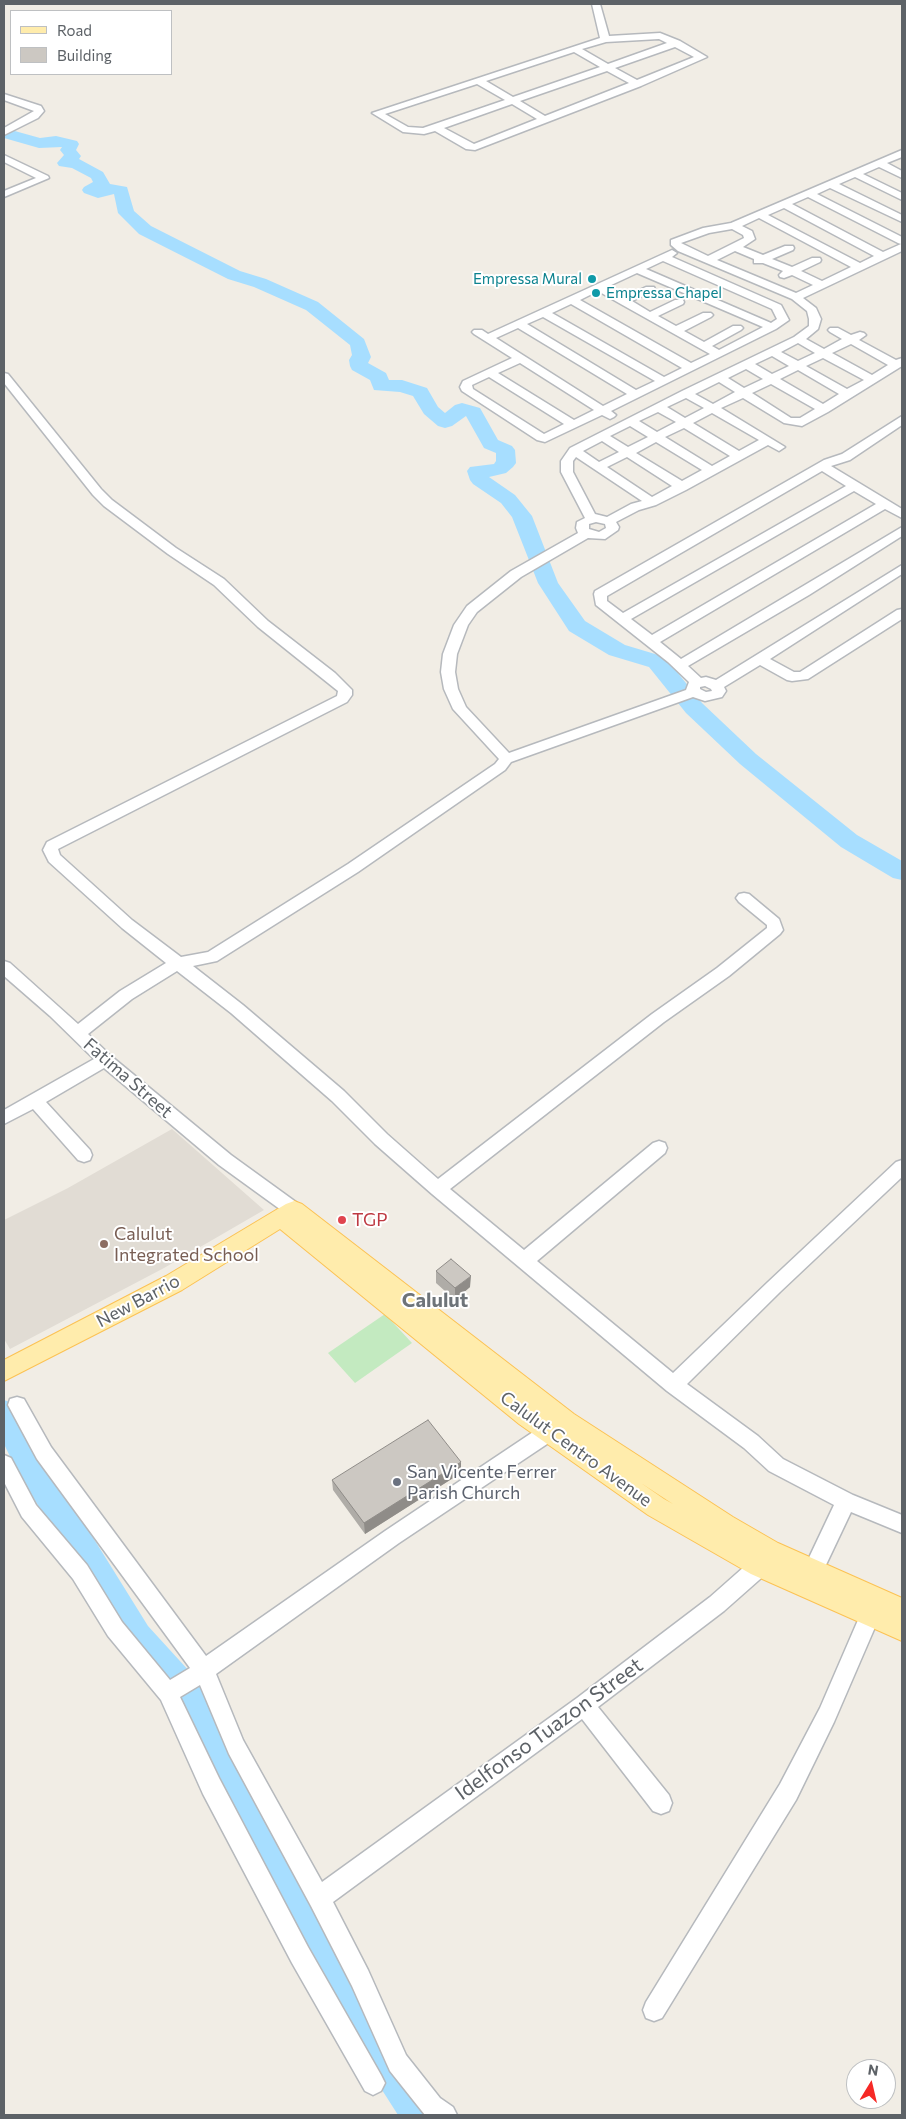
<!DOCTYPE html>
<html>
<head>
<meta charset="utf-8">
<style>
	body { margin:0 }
	#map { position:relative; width:906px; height:2119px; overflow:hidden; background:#f1ede5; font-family:Commissioner,sans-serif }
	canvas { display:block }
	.frame { position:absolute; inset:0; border:5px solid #5d6267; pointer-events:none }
	.legend { position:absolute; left:10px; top:10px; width:162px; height:65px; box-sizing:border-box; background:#fff; border:1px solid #bec0c2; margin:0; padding:6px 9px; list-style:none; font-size:15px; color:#5d6267 }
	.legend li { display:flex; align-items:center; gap:10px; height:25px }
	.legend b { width:25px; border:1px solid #bec0c2 }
	.north { position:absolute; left:846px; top:2059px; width:50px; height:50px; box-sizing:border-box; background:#fff; border:1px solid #bec0c2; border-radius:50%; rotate:9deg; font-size:14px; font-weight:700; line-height:20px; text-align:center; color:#5d6267 }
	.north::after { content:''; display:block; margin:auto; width:18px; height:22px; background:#f62926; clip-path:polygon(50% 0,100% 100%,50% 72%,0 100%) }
</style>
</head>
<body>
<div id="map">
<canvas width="906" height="2119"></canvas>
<div class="frame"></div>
<ul class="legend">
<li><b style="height:6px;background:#ffecac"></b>Road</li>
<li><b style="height:14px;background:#ccc8c2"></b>Building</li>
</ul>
<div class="north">N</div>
</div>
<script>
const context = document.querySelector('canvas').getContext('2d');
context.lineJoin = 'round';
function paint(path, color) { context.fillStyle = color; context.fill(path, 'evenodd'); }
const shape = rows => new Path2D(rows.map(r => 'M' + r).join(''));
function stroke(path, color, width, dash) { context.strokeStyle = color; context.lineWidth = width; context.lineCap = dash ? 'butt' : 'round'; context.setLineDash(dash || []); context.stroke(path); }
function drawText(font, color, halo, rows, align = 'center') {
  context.font = font + ' Commissioner,sans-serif'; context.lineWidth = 4; context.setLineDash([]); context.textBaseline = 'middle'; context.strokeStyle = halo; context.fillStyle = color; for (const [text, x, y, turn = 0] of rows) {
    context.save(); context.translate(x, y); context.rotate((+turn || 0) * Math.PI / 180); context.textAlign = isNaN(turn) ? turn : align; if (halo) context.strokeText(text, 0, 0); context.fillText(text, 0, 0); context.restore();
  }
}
const education = shape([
	[172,1129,264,1210,164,1268,10,1349,4,1339,4,1220,68,1188]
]);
const green = shape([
	[385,1314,412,1343,355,1383,328,1353]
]);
const river = shape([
	[4,128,40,138,56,136,77,141,79,144,76,150,81,156,79,159,103,172,110,184,127,187,134,211,151,226,240,271,266,279,318,302,364,339,371,357,368,363,386,373,389,380,402,380,427,388,438,407,445,413,455,405,462,403,480,408,498,440,512,446,515,450,516,463,513,467,506,473,489,477,515,495,532,516,558,583,585,621,625,645,665,657,702,703,756,754,857,835,902,861,902,880,893,878,841,847,740,764,686,713,649,667,609,655,569,631,538,583,512,517,501,503,473,484,470,480,467,471,470,467,494,464,496,461,496,453,484,448,466,416,452,426,445,428,438,426,424,414,413,396,400,392,374,390,370,380,352,370,350,366,349,360,352,355,350,345,306,310,254,287,228,279,139,234,118,213,114,194,98,198,84,193,82,190,84,187,93,182,91,178,72,168,59,166,57,163,64,155,60,150,62,147,39,148,4,138,4,128],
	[4,1400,15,1404,38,1449,148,1626,211,1695,261,1788,371,2006,434,2101,439,2115,398,2115,345,2032,237,1812,187,1719,124,1648,16,1469,4,1444,4,1400]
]);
const minor = shape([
	[592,4,600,4,609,36,660,33,680,41,707,57,641,86,475,150,466,149,435,131,424,134,403,132,372,113,600,38,592,4],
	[659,39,667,43,608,64,582,49,606,42,659,39],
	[675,47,694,57,637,80,615,68,675,47],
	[574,52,600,67,513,97,486,81,574,52],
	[607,71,629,83,545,116,520,101,607,71],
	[477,84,505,100,423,128,408,127,385,114,477,84],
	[512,104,537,119,474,144,444,128,512,104],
	[4,94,41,106,44,111,38,118,4,135,4,128,34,111,4,100,4,94],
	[902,150,902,157,887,163,902,171,902,178,879,167,863,174,902,193,902,200,855,177,839,184,902,215,902,222,830,188,817,194,902,237,902,251,803,298,816,308,821,319,818,329,806,339,824,349,842,339,830,332,828,330,830,328,838,328,851,335,860,332,864,333,866,335,859,340,896,360,902,358,902,366,828,412,802,426,784,423,743,398,721,408,785,447,779,451,768,445,686,490,656,505,639,510,616,522,619,527,618,530,605,539,588,538,521,577,477,612,468,625,457,654,455,672,458,689,466,707,509,753,686,690,689,682,668,662,596,605,594,594,595,591,824,460,842,454,902,416,902,425,850,460,831,466,902,509,902,518,885,509,660,642,681,659,902,527,902,536,809,595,688,666,701,678,706,677,716,680,902,565,902,574,770,659,794,672,800,672,897,610,902,609,902,619,808,679,792,681,787,680,760,665,724,687,726,691,722,697,705,701,693,697,511,762,505,770,358,872,217,961,193,966,243,1005,344,1091,387,1134,438,1179,652,1014,717,968,767,928,767,925,739,902,736,898,739,894,744,893,749,894,779,919,783,930,780,934,729,976,664,1022,450,1189,524,1250,653,1143,659,1141,665,1143,667,1148,665,1153,537,1261,673,1373,768,1282,896,1162,902,1160,902,1177,780,1292,687,1384,758,1436,783,1459,853,1495,902,1515,902,1533,851,1512,815,1588,808,1590,801,1588,798,1581,834,1505,769,1471,744,1448,667,1391,432,1194,375,1144,332,1101,231,1013,177,971,132,999,88,1034,111,1056,231,1155,300,1205,303,1210,300,1215,294,1217,288,1215,219,1165,104,1068,46,1102,90,1150,92,1155,90,1160,84,1162,78,1160,33,1109,4,1124,4,1110,94,1059,50,1016,4,976,4,961,10,963,78,1024,120,991,166,963,122,928,49,862,43,850,47,842,337,696,338,691,258,627,214,585,168,554,104,506,93,495,4,383,4,373,8,374,101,489,112,500,176,548,224,579,268,621,335,673,352,690,352,695,347,702,58,849,60,855,132,920,181,957,208,952,348,864,495,764,499,759,453,709,444,689,441,672,443,654,454,625,467,606,511,571,578,533,576,528,577,522,585,518,561,472,561,461,570,448,682,391,794,337,809,326,809,319,807,311,792,299,678,251,671,245,671,240,703,228,731,223,902,150],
	[808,197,898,243,901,244,883,252,792,204,808,197],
	[784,208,874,256,860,263,768,215,784,208],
	[759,218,851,267,822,281,801,271,820,262,821,260,820,258,812,258,792,267,772,259,793,250,794,248,793,246,785,246,763,255,743,247,755,239,752,231,742,226,759,218],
	[732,229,743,235,744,238,708,256,681,243,709,233,732,229],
	[735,251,754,259,754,263,763,263,783,271,779,275,780,277,784,278,792,275,813,285,796,293,717,260,735,251],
	[798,343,815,353,798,361,781,352,798,343],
	[851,344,888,365,872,375,832,353,851,344],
	[772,356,789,366,772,374,755,364,772,356],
	[823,358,864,380,847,389,806,366,823,358],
	[746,369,763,379,744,388,728,378,746,369],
	[798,370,839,394,823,404,780,379,798,370],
	[719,382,735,392,713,404,695,394,719,382],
	[771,384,815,409,800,418,791,418,752,393,771,384],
	[686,398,704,408,685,418,667,407,686,398],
	[658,412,676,422,657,432,639,421,658,412],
	[712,413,759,440,739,451,693,423,712,413],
	[630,426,648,437,628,447,610,436,630,426],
	[684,428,730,456,712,466,665,437,684,428],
	[602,441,619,452,599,462,583,451,602,441],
	[656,442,702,470,682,481,636,453,656,442],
	[576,457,642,501,631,504,607,517,595,514,573,472,573,461,576,457],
	[627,457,672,486,652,497,607,467,627,457],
	[822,471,846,486,623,613,607,601,607,596,822,471],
	[854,491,876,504,652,635,631,619,854,491],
	[596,522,605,524,606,528,599,532,589,529,589,524,596,522],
	[705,686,711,689,712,691,706,692,700,689,700,687,705,686],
	[4,155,48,176,49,178,4,197,4,191,36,178,4,162,4,155],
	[672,250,677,253,672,257,781,305,789,320,776,329,611,411,616,415,614,417,610,419,602,415,545,442,537,440,462,391,460,387,463,381,512,358,474,334,472,332,474,330,482,330,488,334,672,250],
	[663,261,772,309,777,319,771,323,646,269,663,261],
	[637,273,763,327,719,350,712,346,741,330,743,328,741,326,733,326,704,342,684,331,711,317,713,315,711,313,703,313,676,326,658,316,683,304,684,302,683,300,675,300,650,312,632,301,654,291,655,289,654,287,646,287,624,297,607,287,637,273],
	[598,291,619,303,710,354,691,363,580,300,598,291],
	[571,304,682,368,664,377,552,313,571,304],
	[543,317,655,381,636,390,527,324,543,317],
	[518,328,627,394,603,406,496,338,518,328],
	[520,363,594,410,574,420,498,373,520,363],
	[489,377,564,424,544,434,473,389,472,385,489,377],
	[17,1397,24,1399,51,1447,206,1656,385,1531,551,1420,558,1418,565,1420,567,1426,565,1432,399,1543,216,1674,243,1740,322,1882,577,1698,710,1597,753,1559,759,1551,766,1548,773,1551,776,1557,767,1573,724,1611,598,1707,669,1795,672,1803,669,1811,661,1814,653,1811,582,1719,333,1902,368,1970,406,2055,440,2098,453,2107,457,2115,425,2115,390,2071,352,1986,311,1906,229,1754,200,1685,180,1697,219,1778,308,1947,381,2075,385,2083,381,2091,373,2095,365,2091,292,1963,203,1794,161,1700,108,1636,73,1579,22,1517,4,1482,4,1455,11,1458,36,1505,87,1565,122,1622,170,1680,190,1668,37,1459,8,1405,10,1399,17,1397],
	[875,1595,882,1597,885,1604,834,1722,796,1800,662,2018,654,2021,646,2018,643,2010,646,2002,780,1784,820,1708,868,1597,875,1595]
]);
const major = shape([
	[294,1201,302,1204,574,1414,733,1517,778,1543,902,1598,902,1641,751,1574,648,1515,519,1424,280,1229,182,1290,4,1381,4,1360,166,1276,286,1204,294,1201],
	[641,1483,673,1504,664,1499,641,1483]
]);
const wall = shape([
	[436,1271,470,1287,455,1300,436,1283],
	[461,1473,365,1534,333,1490,332,1480]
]);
const shadedWall = shape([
	[471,1276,470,1287,455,1300,455,1288],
	[461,1462,461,1473,365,1534,364,1523]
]);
const building = shape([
	[451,1259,471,1276,455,1288,436,1271,451,1259],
	[428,1420,461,1462,364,1523,332,1480,428,1420]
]);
const markers = [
	[592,279,5,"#0f9aa8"],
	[596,293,5,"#0f9aa8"],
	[342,1220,5,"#e0444e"],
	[104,1244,5,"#8d6e63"],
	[397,1482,5,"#6b7280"]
];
const farCulturenames = [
	["Empressa Mural",582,279],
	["Empressa Chapel",606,293,"left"]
];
const streetNames = [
	["Fatima Street",128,1078,41],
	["New Barrio",138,1301,-28],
	["Calulut Centro Avenue",576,1449,36]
];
const healthNames = [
	["TGP",352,1220]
];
const educationNames = [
	["Calulut",114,1234],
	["Integrated School",114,1255]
];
const worshipNames = [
	["San Vicente Ferrer",407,1472],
	["Parish Church",407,1493]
];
const quarterNames = [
	["Calulut",435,1300]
];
const nearStreetnames = [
	["Idelfonso Tuazon Street",549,1729,-36]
];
paint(education, '#e1dcd4');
paint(green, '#c3eac0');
paint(river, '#a7deff');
stroke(minor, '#b6b9bd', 3);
stroke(major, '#fcc253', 2);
paint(minor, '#fff');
paint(major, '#ffecac');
paint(wall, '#afaca7');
paint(shadedWall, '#8f8c88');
paint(building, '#ccc8c2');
stroke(building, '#8f8c88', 1);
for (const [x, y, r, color] of markers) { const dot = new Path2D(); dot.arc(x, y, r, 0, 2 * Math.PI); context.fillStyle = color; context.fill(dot); stroke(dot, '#fff', 2); }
drawText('15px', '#0d838f', '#fff', farCulturenames, 'right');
drawText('18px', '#5d6267', '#fff', streetNames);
drawText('18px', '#be3a42', '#fff', healthNames, 'left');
drawText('18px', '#785e54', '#fff', educationNames, 'left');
drawText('18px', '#5b616d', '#fff', worshipNames, 'left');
drawText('bold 20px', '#6e7479', '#fff', quarterNames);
drawText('21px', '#5d6267', '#fff', nearStreetnames);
</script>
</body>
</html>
